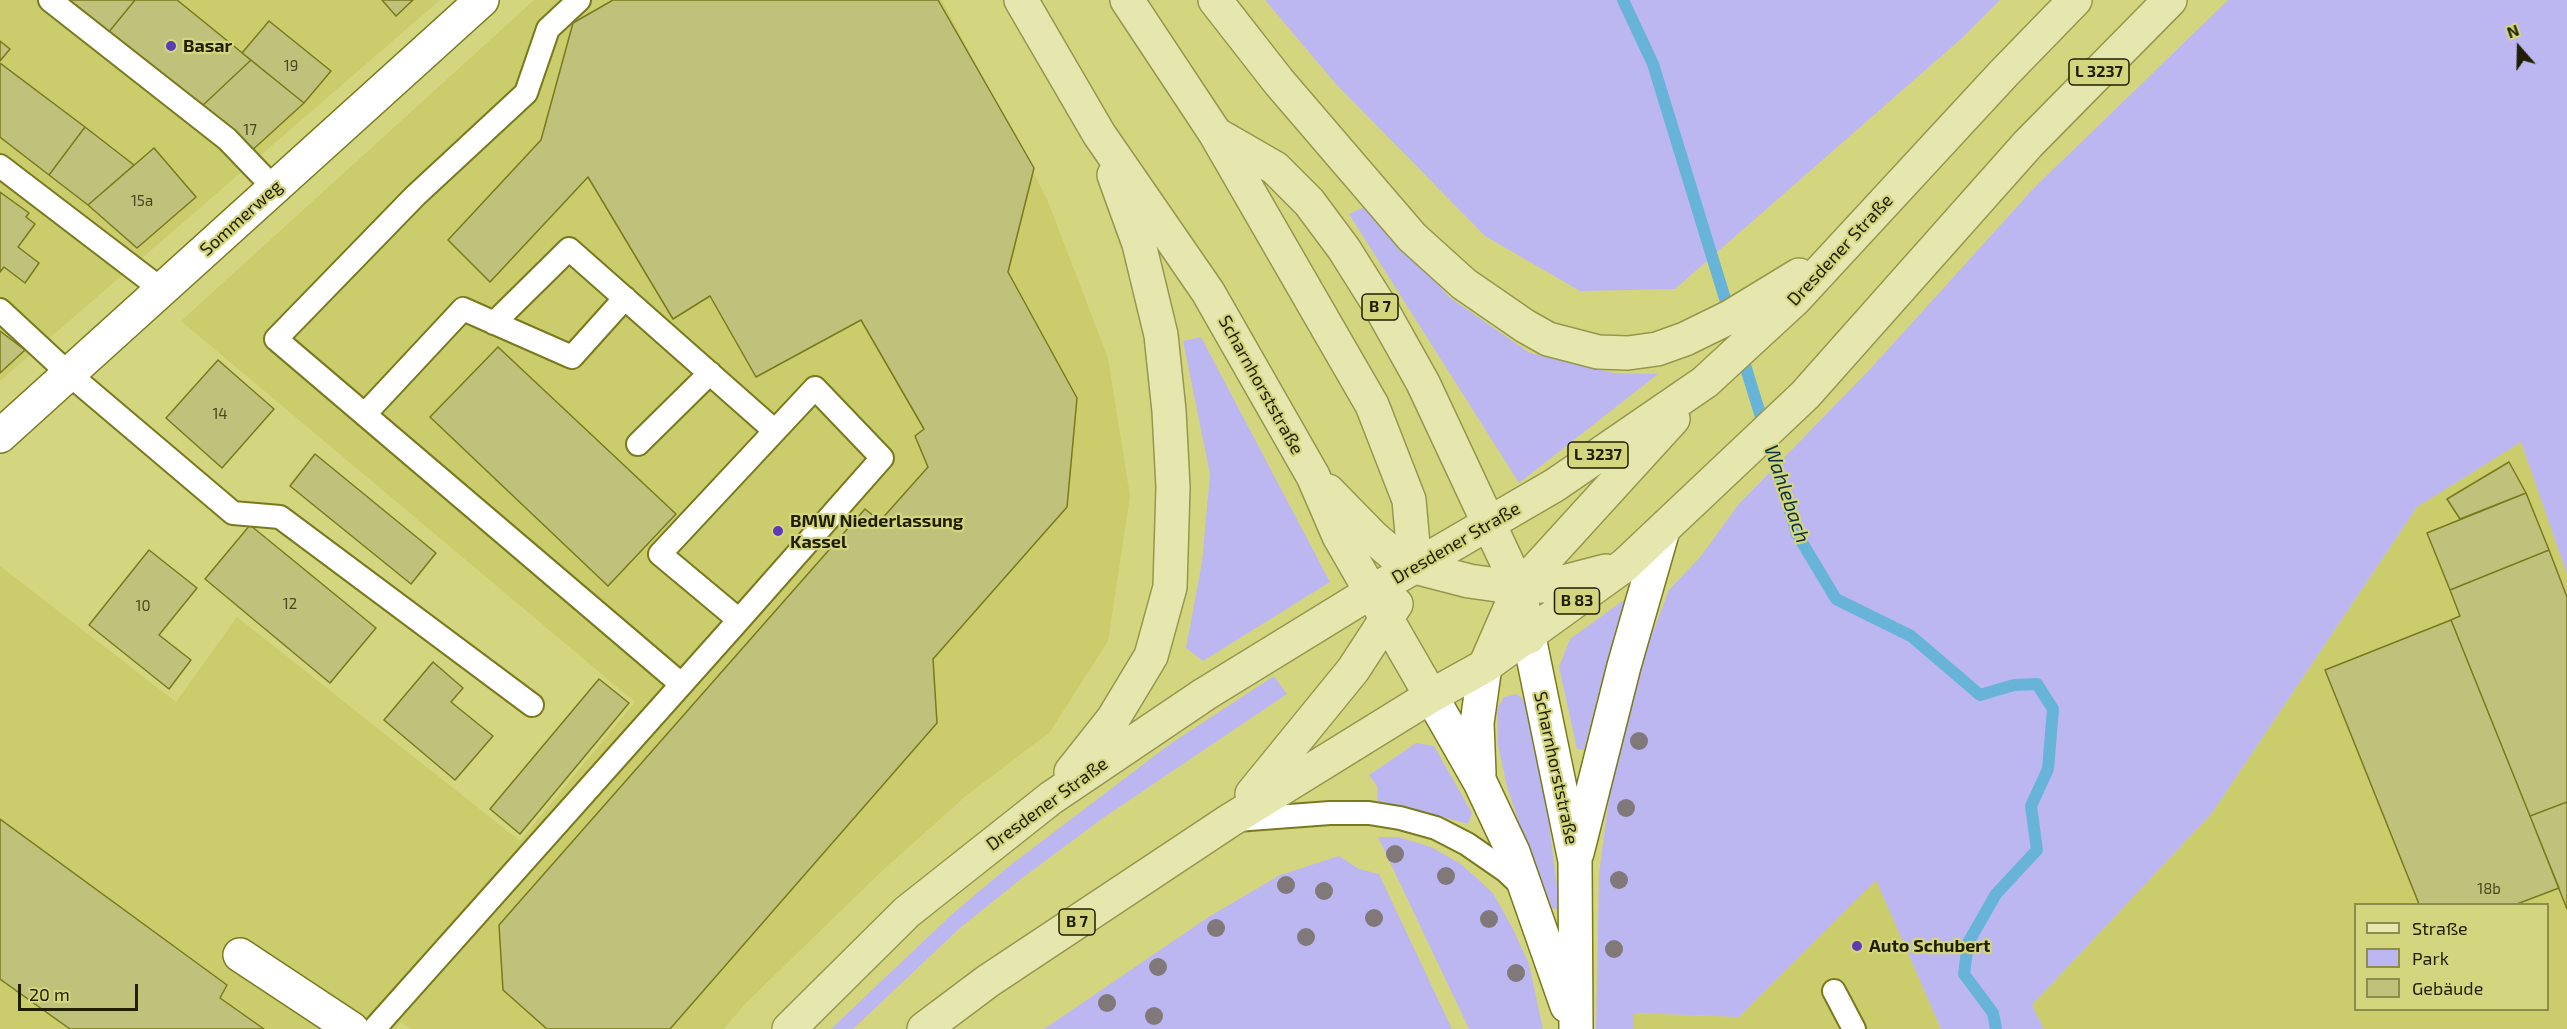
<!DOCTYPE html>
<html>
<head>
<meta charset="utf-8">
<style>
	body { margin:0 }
	#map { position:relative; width:2567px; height:1029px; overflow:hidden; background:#d4d67f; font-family:"Exo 2",sans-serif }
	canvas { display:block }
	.legend { position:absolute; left:2354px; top:903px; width:195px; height:108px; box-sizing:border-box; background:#d4d67f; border:2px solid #8c8d4c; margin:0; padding:8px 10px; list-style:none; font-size:18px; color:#1f1f00 }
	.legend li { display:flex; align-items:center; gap:12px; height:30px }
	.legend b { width:30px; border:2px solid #8c8d4c }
	.north { position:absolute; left:2489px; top:18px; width:60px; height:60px; -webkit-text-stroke:4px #d4d67f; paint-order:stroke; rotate:340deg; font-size:16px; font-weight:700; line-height:24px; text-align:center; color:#1f1f00 }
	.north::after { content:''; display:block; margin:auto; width:21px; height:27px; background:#1f1f00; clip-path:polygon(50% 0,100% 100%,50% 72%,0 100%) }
	.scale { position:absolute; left:18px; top:984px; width:120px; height:27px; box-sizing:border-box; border:3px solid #1f1f00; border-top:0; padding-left:8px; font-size:18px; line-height:21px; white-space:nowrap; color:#1f1f00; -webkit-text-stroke:4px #d4d67f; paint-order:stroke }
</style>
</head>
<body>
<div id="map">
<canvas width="2567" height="1029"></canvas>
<ul class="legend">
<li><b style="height:8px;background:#e6e7ae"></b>Straße</li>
<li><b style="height:16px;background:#bdb7f1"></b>Park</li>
<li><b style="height:16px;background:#c0c27b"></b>Gebäude</li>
</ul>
<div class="north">N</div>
<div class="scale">20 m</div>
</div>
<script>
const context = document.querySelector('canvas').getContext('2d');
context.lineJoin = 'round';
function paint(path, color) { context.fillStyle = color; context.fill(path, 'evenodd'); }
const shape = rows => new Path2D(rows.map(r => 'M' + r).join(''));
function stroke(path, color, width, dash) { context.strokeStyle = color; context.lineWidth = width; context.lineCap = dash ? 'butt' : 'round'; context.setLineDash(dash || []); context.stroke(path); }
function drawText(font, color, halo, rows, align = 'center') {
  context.font = font + ' "Exo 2",sans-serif'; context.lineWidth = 4.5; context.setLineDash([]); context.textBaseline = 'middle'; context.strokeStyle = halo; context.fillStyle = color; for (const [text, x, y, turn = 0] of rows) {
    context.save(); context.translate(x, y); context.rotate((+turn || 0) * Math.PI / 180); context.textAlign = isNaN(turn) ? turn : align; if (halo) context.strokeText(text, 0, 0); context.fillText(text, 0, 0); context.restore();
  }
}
const built = shape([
	[0,0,440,0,0,381],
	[534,0,942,0,1047,199,1108,358,1130,496,1108,641,1050,732,967,795,883,870,744,1005,724,1029,411,1029,401,1022,395,1029,0,1029,0,566,176,702,237,617,520,841,635,702,181,321],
	[2521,442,2567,574,2567,1029,2044,1029,2032,1005,2212,813,2417,507],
	[2356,904,2548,904,2548,1010,2356,1010],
	[1876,879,1941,1029,1634,1029,1634,1013,1739,1017]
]);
const green = shape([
	[1265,0,2000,0,1962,38,1675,289,1580,291,1485,236,1335,83],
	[2228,0,2567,0,2567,574,2521,442,2417,507,2212,813,2032,1005,2044,1029,1941,1029,1876,880,1739,1017,1634,1013,1634,1029,1596,1029,1599,874,1608,805,1623,728,1642,660,1669,590,1701,556,1738,505,1873,366,2034,188],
	[1367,206,1449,297,1530,353,1614,373,1658,374,1519,483,1349,214],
	[1201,337,1330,582,1203,661,1186,648,1202,562,1210,474,1183,341],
	[1624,600,1627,603,1609,653,1584,750,1577,749,1559,667,1570,639],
	[1274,676,1287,694,1103,818,1021,879,960,928,853,1029,831,1029,950,916,1008,867,1170,744],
	[1517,694,1526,702,1544,784,1560,910,1552,908,1525,840,1507,787,1498,745,1497,709,1504,697],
	[1416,743,1434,746,1472,813,1468,824,1400,805,1378,805,1377,786,1369,775],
	[1378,837,1398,837,1431,847,1461,864,1493,893,1513,929,1529,964,1543,1029,1469,1029],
	[1339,856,1359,869,1379,874,1452,1029,1044,1029,1210,916,1280,875]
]);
const stream = shape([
	[1623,0,1653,64,1730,315],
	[1741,352,1797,534,1836,599,1911,636,1980,695,2014,685,2037,684,2053,709,2048,769,2031,806,2037,850,1996,894,1968,943,1964,974,1993,1013,1996,1029]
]);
const building = shape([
	[67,0,135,0,108,33,67,0],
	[135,0,177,0,251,60,201,107,108,33,135,0],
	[382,0,413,0,396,16,382,0],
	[613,0,938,0,1034,168,1008,272,1077,398,1067,507,933,659,937,723,670,1029,547,1029,503,990,499,925,865,509,880,521,928,467,915,436,924,429,861,320,756,377,710,296,673,319,588,177,490,282,448,240,541,140,573,23,613,0],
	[269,21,331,71,304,103,242,53,269,21],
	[0,41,10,49,0,61,0,41],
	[251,60,304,103,248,154,201,107,251,60],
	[0,63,85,127,49,175,0,137,0,63],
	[85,127,134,165,88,205,49,175,85,127],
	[154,148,196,197,137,248,88,205,154,148],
	[0,192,29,213,26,217,35,224,18,247,39,263,25,283,4,267,0,272,0,192],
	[0,331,25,350,0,373,0,331],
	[498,347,676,514,608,586,430,417,498,347],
	[218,360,274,409,222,468,166,418,218,360],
	[315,454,436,553,411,584,290,486,315,454],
	[2509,462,2526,493,2460,519,2447,499,2509,462],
	[2526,493,2549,550,2450,590,2427,533,2526,493],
	[250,525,376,628,330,683,205,579,250,525],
	[149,550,197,588,159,635,191,660,169,689,89,625,149,550],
	[2549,550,2567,597,2567,802,2530,816,2451,620,2460,616,2450,590,2549,550],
	[2451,620,2559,888,2517,904,2419,904,2325,670,2451,620],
	[433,662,463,688,451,702,493,736,455,780,384,720,433,662],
	[599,679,629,703,520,834,490,809,599,679],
	[2567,802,2567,909,2530,816,2567,802],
	[0,819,227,985,220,998,264,1029,70,1029,0,979,0,819]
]);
const lane = shape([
	[50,0,227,139,274,188],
	[579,0,548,29,526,93,415,196,276,339,681,684],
	[0,166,161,289],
	[0,310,69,374,233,513,280,517,532,705],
	[494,323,569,249,775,431],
	[365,414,463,309,572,357,625,298],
	[638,444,710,373],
	[1236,820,1330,813,1369,813,1400,818,1436,828,1467,844,1506,871,1524,888],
	[1834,991,1854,1029],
	[374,1029,739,620,882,458,815,388,660,554,739,620]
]);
const street = shape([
	[0,436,482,0],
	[1529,637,1575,861,1576,1029],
	[1431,696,1480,782,1513,852,1567,1006],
	[1479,774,1477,723,1485,666],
	[1577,853,1624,666,1663,530],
	[240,955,352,1029]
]);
const primary = shape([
	[1021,0,1099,134,1208,292,1313,476,1339,536,1431,696],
	[1127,0,1215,133,1372,405,1409,500,1415,567],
	[1215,0,1279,82,1412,237,1464,284,1525,326,1548,339,1598,352,1628,353,1657,349,1685,339,1730,317,1799,275],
	[1216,134,1275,168,1309,202,1344,249,1381,308,1423,383,1519,588,1529,637],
	[1328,491,1373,537,1395,556,1415,567,1469,581,1519,588,1552,585,1606,571],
	[1485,666,1519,588,1673,419],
	[1071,772,1113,719,1151,656,1170,587,1173,487,1169,411,1161,335,1139,244,1114,175],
	[1252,794,1353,670,1396,604],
	[789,1029,907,912,1051,798,1205,694,1371,592,1555,485,1705,382,1795,299,2004,73,2075,0],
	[924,1029,988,981,1229,821,1431,696,1485,666,1625,565,1805,395,2028,144,2170,0]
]);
const trees = [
	[1639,741],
	[1626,808],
	[1395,854],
	[1446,876],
	[1619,880],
	[1286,885],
	[1324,891],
	[1374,918],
	[1489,919],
	[1216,928],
	[1306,937],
	[1614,949],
	[1158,967],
	[1516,973],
	[1107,1003],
	[1154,1016]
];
const markers = [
	[171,46,6,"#5b3cb4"],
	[778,531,6,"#5b3cb4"],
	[1857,946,6,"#5b3cb4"]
];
const numberNames = [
	["19",291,66],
	["17",250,130],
	["15a",142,201],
	["14",220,414],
	["12",290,604],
	["10",143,606],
	["18b",2489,889]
];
const shields = [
	[2099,72,60],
	[1380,307,36],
	[1598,455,60],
	[1577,601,45],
	[1077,922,36]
];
const shieldNames = [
	["L 3237",2099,72],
	["B 7",1380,307],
	["L 3237",1598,455],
	["B 83",1577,601],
	["B 7",1077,922]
];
const poiNames = [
	["Basar",183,46],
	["BMW Niederlassung",790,521],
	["Kassel",790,542],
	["Auto Schubert",1869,946]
];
const streetNames = [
	["Sommerweg",241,218,-42],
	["Dresdener Straße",1840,250,-47],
	["Scharnhorststraße",1261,385,61],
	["Dresdener Straße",1456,543,-30],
	["Scharnhorststraße",1556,768,78],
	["Dresdener Straße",1047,804,-36]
];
const waterNames = [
	["Wahlebach",1787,494,71]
];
paint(built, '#cbcc6c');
paint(green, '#bdb7f1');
stroke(stream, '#68b4d8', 12);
paint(building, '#c0c27b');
stroke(building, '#79791e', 1.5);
stroke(lane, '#79791e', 26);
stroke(street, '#79791e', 36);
stroke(primary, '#95974e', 36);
stroke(lane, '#fff', 22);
stroke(street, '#fff', 33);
stroke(primary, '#e6e7ae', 33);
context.fillStyle = '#81787a';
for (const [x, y] of trees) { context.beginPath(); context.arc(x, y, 9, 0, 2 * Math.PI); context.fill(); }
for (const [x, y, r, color] of markers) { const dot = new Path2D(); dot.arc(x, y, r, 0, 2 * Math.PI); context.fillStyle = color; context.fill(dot); stroke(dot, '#d4d67f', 2); }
drawText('15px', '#47481f', null, numberNames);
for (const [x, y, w] of shields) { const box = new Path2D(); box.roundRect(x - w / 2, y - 13, w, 26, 4.5); context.fillStyle = '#d4d67f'; context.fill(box); stroke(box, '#1f1f00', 1.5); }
drawText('bold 16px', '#1f1f00', null, shieldNames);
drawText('bold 18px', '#1f1f00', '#d4d67f', poiNames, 'left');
drawText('18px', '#1f1f00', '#d4d67f', streetNames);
drawText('italic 20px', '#0b2f3e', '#d4d67f', waterNames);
</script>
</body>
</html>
